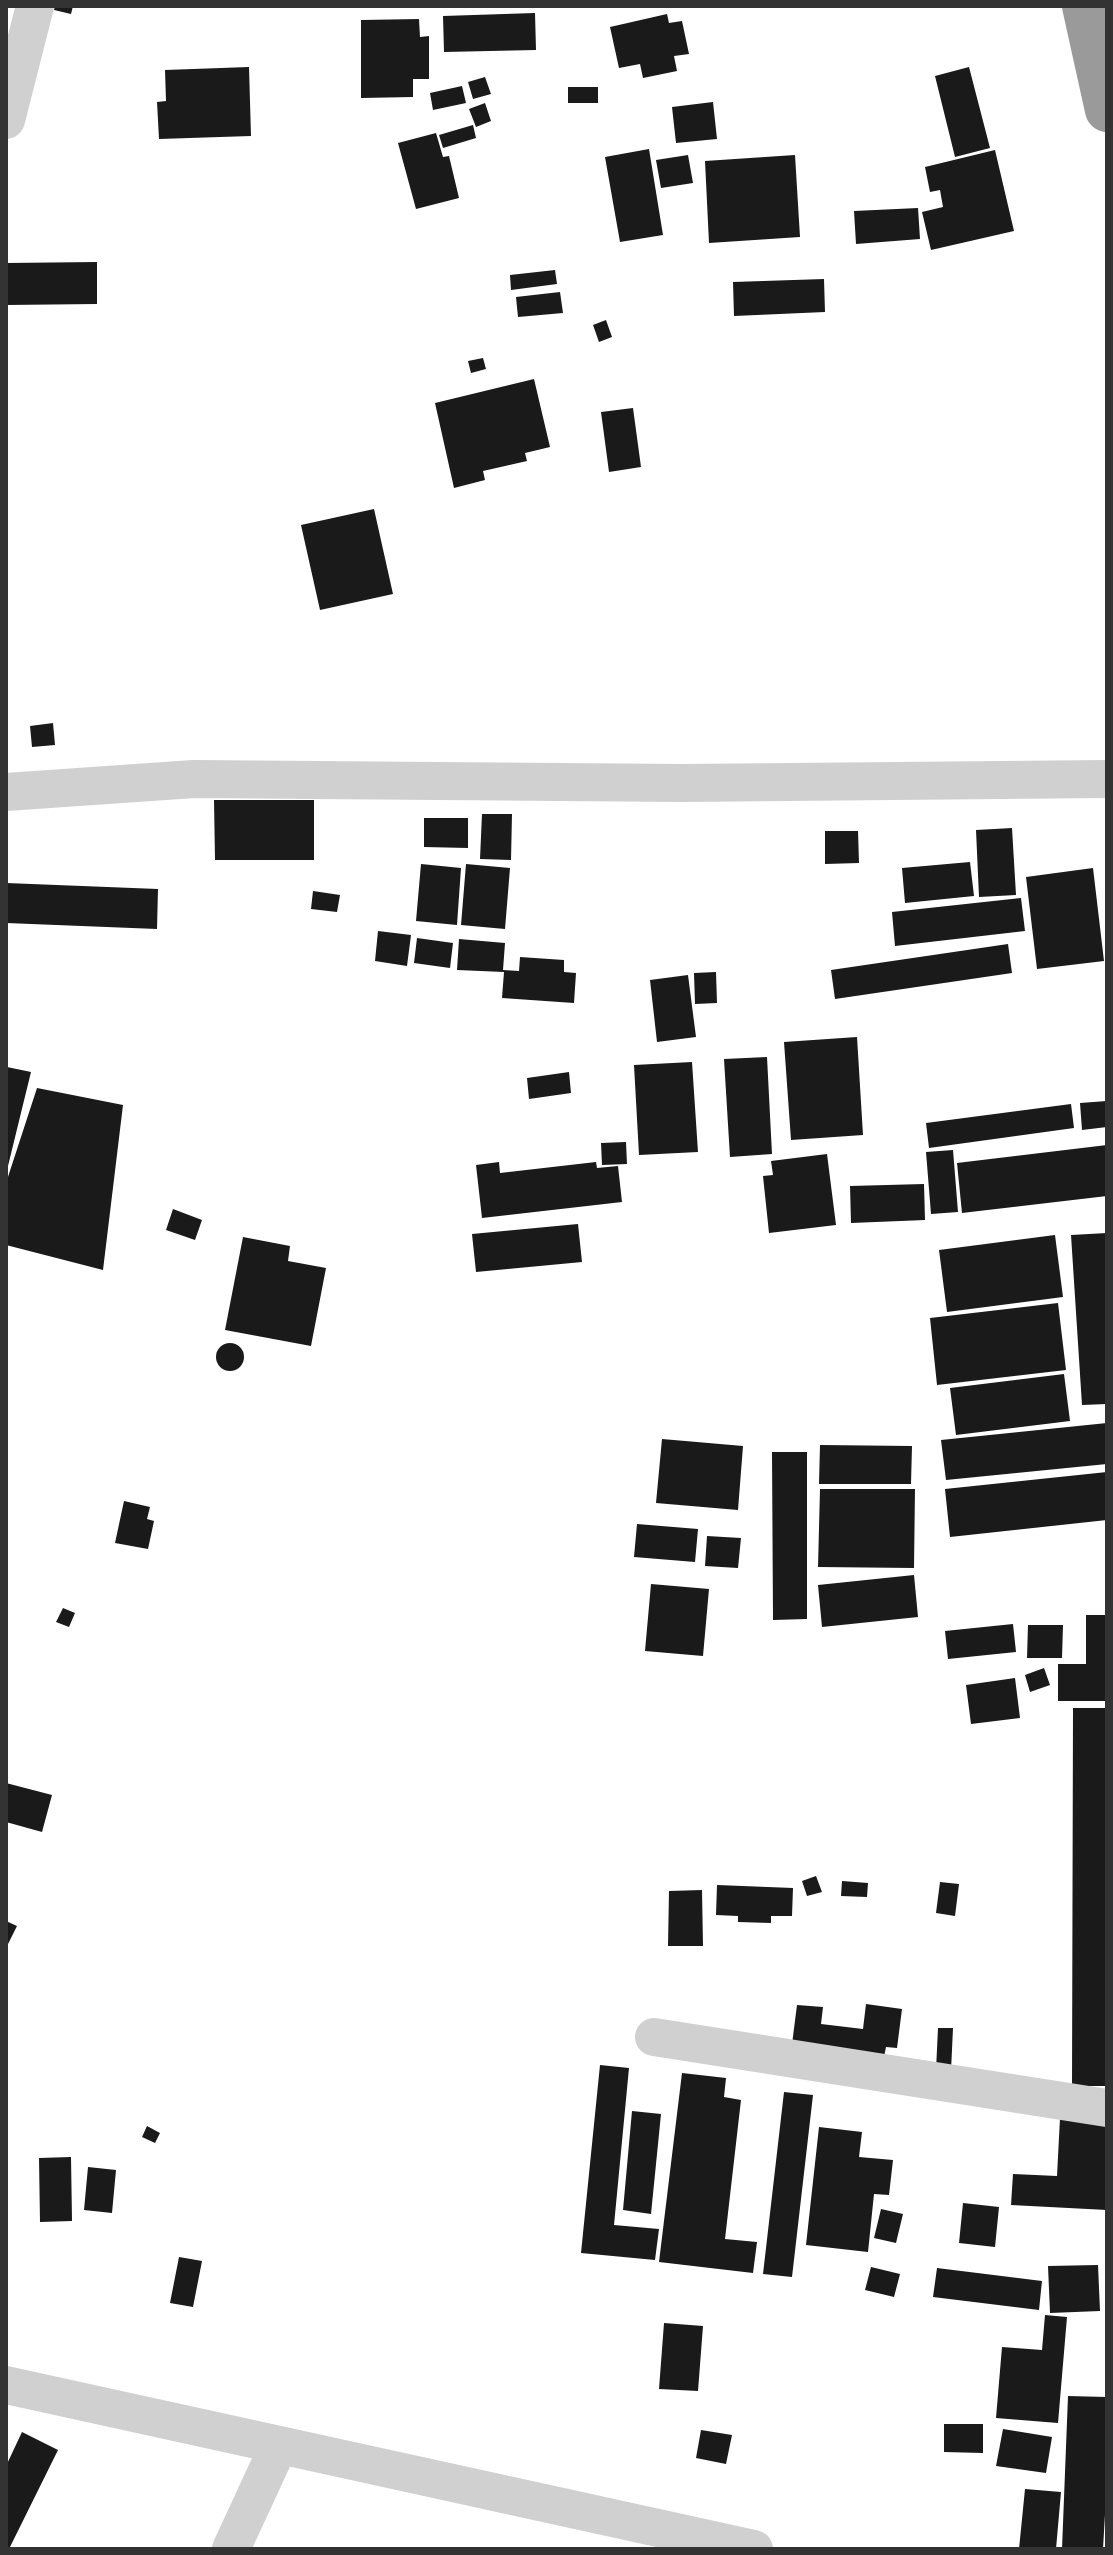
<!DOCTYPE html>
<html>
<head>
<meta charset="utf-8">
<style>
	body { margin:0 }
	#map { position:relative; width:1113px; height:2555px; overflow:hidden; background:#fff; font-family:"Public Sans",sans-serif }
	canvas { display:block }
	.frame { position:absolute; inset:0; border:8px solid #333; pointer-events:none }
</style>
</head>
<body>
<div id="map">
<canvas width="1113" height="2555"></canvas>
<div class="frame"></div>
</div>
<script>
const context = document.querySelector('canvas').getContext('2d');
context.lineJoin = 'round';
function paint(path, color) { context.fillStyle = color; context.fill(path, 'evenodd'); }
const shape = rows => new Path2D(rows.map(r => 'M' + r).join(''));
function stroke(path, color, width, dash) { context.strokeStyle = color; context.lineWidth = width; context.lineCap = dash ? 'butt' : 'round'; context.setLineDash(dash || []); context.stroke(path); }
const building = shape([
	[55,6,73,6,71,14,54,10],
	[535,13,536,50,444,52,443,16],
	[667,14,669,23,682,21,689,54,674,56,677,71,643,78,640,64,619,68,610,27],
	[419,19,420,37,429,36,429,79,413,79,413,97,361,98,361,20],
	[249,67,251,136,159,139,157,102,166,101,165,70],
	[969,67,990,148,955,157,935,76],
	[485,77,491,94,473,99,468,82],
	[462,86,466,103,433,110,430,93],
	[568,87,598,87,598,103,568,103],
	[713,102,717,139,676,143,672,107],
	[485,103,491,121,476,127,469,109],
	[473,125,476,138,443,148,439,135],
	[436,133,443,157,449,156,459,198,416,209,398,143],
	[649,149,663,235,620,242,605,157],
	[995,150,1014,231,931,250,922,212,943,207,940,190,930,192,925,167],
	[688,155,693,183,661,188,656,160],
	[795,155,800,237,709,243,705,161],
	[918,208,920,239,856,244,854,211],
	[97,262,97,304,6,305,6,263],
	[555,270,557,284,511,290,510,275],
	[824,279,825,312,734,316,733,282],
	[560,292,563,313,518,317,516,297],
	[606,320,612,337,599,342,593,325],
	[483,358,486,369,471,373,468,361],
	[534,379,550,447,525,453,527,461,483,471,485,480,454,488,435,403],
	[633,408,641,467,609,472,601,412],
	[374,509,393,594,320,610,301,525],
	[53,723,55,745,32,747,30,726],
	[214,800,314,800,314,860,215,860],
	[482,814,512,814,511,860,480,859],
	[424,818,468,818,468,848,424,847],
	[1012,828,1016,895,979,897,976,830],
	[825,831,858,831,859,863,825,864],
	[970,862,974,896,905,903,902,868],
	[421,864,461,868,457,925,416,921],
	[466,864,510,868,505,929,461,925],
	[1093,868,1104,961,1037,969,1026,877],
	[6,883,158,889,157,929,6,923],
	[313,891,340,895,337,912,311,909],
	[1021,898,1025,931,895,946,892,912],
	[378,931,411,935,407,966,375,961],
	[417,938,453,943,450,968,414,963],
	[459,939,505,943,503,970,519,971,520,957,564,960,564,972,576,973,574,1003,502,998,504,972,457,970],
	[1008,944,1012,973,835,999,831,970],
	[716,972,717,1003,695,1004,694,973],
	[688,975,696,1037,657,1042,650,980],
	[857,1037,863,1135,791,1140,784,1042],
	[767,1057,772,1154,730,1157,724,1059],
	[692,1062,698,1152,639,1155,634,1065],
	[7,1067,31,1072,7,1170,6,1073],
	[569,1072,571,1093,529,1099,527,1078],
	[37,1088,123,1105,103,1270,6,1245,6,1183],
	[1107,1101,1107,1127,1082,1130,1080,1103],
	[1071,1104,1074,1128,929,1148,926,1123],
	[626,1142,627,1164,602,1165,601,1143],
	[1107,1145,1107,1196,962,1213,957,1163],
	[953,1150,958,1212,931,1214,926,1152],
	[827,1154,836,1225,769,1233,763,1176,773,1175,771,1161],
	[499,1162,500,1173,596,1162,597,1168,618,1166,622,1202,482,1218,476,1165],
	[924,1184,925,1220,851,1223,850,1186],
	[173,1209,202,1220,195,1240,166,1230],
	[578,1224,582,1262,476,1272,472,1234],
	[1107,1233,1107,1404,1082,1405,1071,1235],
	[1055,1235,1063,1297,947,1312,939,1250],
	[243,1237,290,1246,288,1261,326,1268,311,1346,225,1330],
	[1058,1303,1066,1370,937,1385,930,1318],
	'216 1357a14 14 0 1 1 28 0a14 14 0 1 1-28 0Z',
	[1064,1374,1070,1421,956,1435,950,1388],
	[1107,1423,1107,1464,946,1480,941,1440],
	[662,1439,743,1446,738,1510,656,1503],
	[820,1445,912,1446,911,1484,819,1484],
	[772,1452,807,1452,807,1619,773,1620],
	[1107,1472,1107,1520,950,1537,945,1489],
	[820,1489,915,1489,914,1568,818,1567],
	[124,1501,150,1507,147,1519,154,1521,148,1549,115,1543],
	[637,1524,698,1529,695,1562,634,1557],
	[707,1536,741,1538,738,1568,705,1566],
	[914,1575,918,1617,822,1627,818,1585],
	[651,1584,709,1589,703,1656,645,1651],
	[63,1608,75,1613,69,1627,56,1622],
	[1086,1615,1107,1615,1107,1701,1058,1701,1058,1664,1086,1664],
	[1013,1624,1016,1652,948,1659,945,1631],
	[1028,1625,1063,1625,1062,1658,1027,1658],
	[1044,1668,1050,1685,1030,1692,1025,1675],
	[1015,1678,1020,1718,971,1724,966,1685],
	[1073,1708,1107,1708,1107,2086,1072,2086],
	[6,1783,52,1795,42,1832,6,1822],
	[816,1876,822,1892,807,1896,802,1881],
	[842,1881,868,1883,867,1897,841,1896],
	[940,1882,959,1884,955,1916,936,1913],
	[717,1885,793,1888,792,1916,771,1916,771,1923,738,1922,738,1916,716,1915],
	[702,1890,703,1946,668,1946,669,1891],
	[6,1921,17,1926,6,1948],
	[866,2004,902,2009,897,2048,886,2047,883,2062,791,2052,797,2005,823,2007,821,2024,863,2029],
	[938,2028,953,2028,951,2071,936,2070],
	[600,2065,629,2068,614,2225,659,2229,655,2260,581,2253],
	[682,2073,726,2078,724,2097,741,2100,725,2239,757,2242,753,2273,659,2262],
	[784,2092,813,2095,792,2277,763,2274],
	[632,2111,661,2114,651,2214,623,2210],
	[1060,2118,1107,2120,1107,2210,1011,2205,1013,2174,1057,2176],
	[147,2126,160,2133,155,2143,142,2137],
	[819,2127,862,2132,859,2157,893,2160,889,2195,874,2194,868,2252,806,2245],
	[71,2157,72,2221,40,2222,39,2158],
	[88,2167,116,2170,112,2213,84,2210],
	[963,2203,999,2207,995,2247,959,2243],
	[881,2209,903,2214,896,2243,874,2238],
	[179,2257,202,2261,193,2307,170,2303],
	[1098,2265,1100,2311,1050,2313,1048,2266],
	[871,2267,900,2274,894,2297,865,2290],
	[937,2268,1042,2281,1039,2310,933,2297],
	[1045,2315,1067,2317,1058,2423,996,2418,1002,2347,1042,2350],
	[664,2323,703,2326,698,2391,659,2389],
	[1068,2396,1107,2397,1107,2480,1103,2549,1062,2549],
	[944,2424,983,2424,983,2453,944,2452],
	[1003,2429,1052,2437,1046,2473,996,2466],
	[701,2430,732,2435,726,2464,696,2458],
	[22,2432,58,2450,9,2549,6,2549,6,2466],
	[1025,2489,1061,2492,1056,2549,1019,2549]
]);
const street = shape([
	[6,120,35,6],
	[6,792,194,779,682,783,1107,779],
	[654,2037,1107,2108],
	[6,2385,754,2549],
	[231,2549,279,2445]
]);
const highway = shape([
	[1084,6,1107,110]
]);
paint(building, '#1a1a1a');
stroke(street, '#d0d0d0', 38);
stroke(highway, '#9a9a9a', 44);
</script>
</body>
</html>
